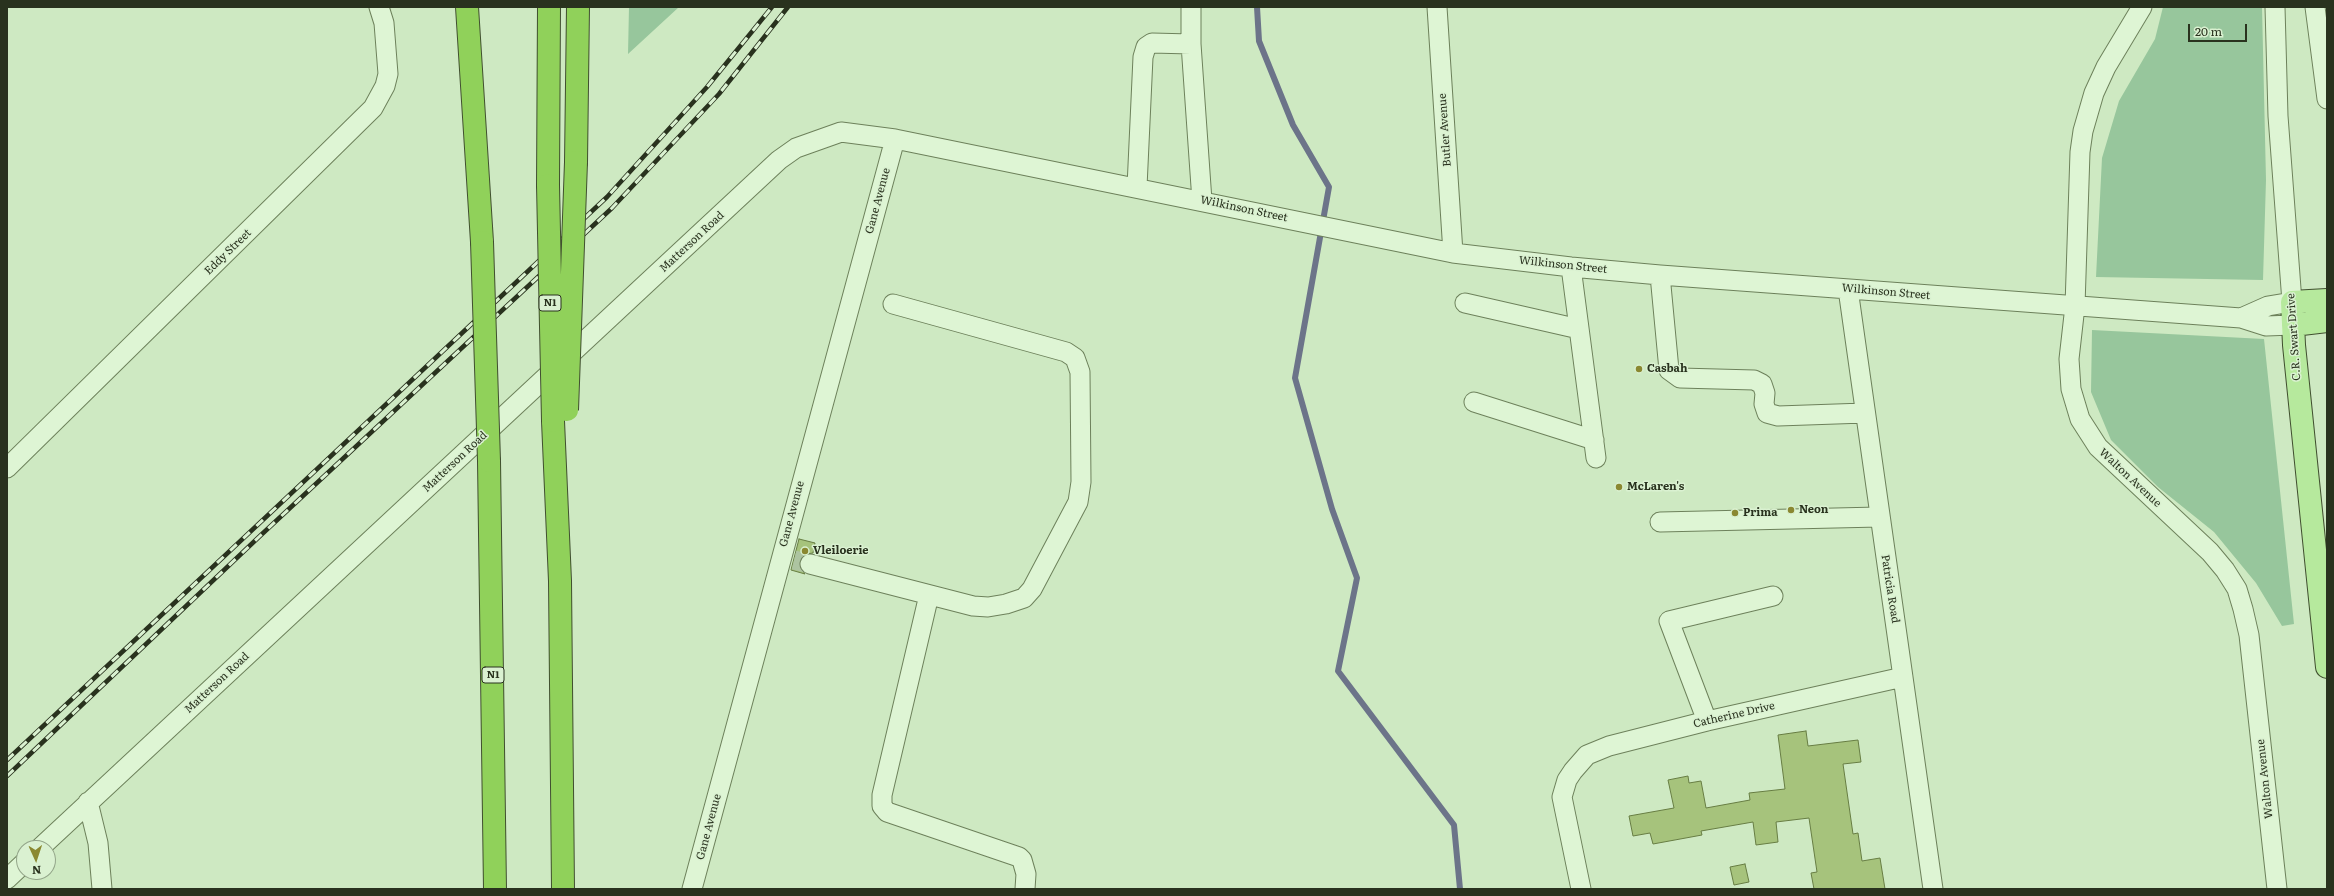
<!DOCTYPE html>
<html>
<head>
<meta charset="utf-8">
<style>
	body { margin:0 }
	#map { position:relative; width:2334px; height:896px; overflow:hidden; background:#cee9c2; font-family:Literata,serif }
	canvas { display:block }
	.frame { position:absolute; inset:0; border:8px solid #29321e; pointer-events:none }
	.north { position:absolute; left:16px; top:840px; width:40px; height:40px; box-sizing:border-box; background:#daf1d1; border:1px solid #93a589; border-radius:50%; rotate:177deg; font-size:11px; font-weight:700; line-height:16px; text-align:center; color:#29321e }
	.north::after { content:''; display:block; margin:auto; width:14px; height:18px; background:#8a8831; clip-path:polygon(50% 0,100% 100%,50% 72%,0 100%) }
	.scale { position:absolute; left:2188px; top:24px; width:59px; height:18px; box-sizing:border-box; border:2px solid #29321e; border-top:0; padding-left:5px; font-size:12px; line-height:14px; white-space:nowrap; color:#29321e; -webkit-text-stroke:3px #daf1d1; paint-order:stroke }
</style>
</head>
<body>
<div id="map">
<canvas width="2334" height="896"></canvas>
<div class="frame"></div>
<div class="north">N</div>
<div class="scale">20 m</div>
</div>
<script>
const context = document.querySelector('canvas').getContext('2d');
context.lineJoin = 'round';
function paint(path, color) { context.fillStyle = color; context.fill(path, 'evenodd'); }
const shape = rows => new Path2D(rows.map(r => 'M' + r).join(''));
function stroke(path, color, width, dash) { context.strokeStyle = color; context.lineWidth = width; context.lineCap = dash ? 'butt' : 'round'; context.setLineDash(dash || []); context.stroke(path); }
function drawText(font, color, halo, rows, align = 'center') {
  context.font = font + ' Literata,serif'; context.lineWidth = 3; context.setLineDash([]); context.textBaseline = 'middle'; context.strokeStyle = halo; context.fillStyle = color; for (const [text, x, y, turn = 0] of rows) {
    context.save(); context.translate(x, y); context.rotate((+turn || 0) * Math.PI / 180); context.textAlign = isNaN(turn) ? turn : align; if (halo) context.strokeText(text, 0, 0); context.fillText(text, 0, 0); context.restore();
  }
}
const green = shape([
	[629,7,679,7,628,54],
	[2163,7,2262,7,2266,180,2263,280,2096,277,2102,158,2119,101,2155,39],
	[2092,330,2264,339,2294,624,2282,626,2256,583,2214,532,2158,487,2111,440,2091,392]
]);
const stream = shape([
	[1257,7,1259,41,1293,125,1329,187,1295,378,1332,509,1357,578,1338,671,1454,825,1460,889]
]);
const building = shape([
	[799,539,815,543,813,553,807,554,799,561,800,567,805,574,791,570,799,539],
	[1806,731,1808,746,1858,740,1861,762,1843,764,1853,834,1858,833,1862,861,1880,858,1885,889,1814,889,1811,873,1817,872,1809,818,1776,822,1778,842,1756,845,1753,822,1701,831,1702,835,1653,844,1650,833,1633,836,1629,816,1674,808,1668,780,1688,776,1689,783,1701,781,1706,808,1750,800,1749,793,1785,789,1778,735,1806,731],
	[1745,864,1749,882,1734,885,1730,867,1745,864]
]);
const minorTunnel = shape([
	[794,560,810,564]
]);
const minor = shape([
	[1191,7,1191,44,1202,201],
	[1437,7,1453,253],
	[2142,7,2106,67,2094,93,2083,131,2080,152,2075,306,2069,359,2071,389,2080,419,2098,447,2210,552,2225,570,2237,589,2243,609,2249,635,2277,889],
	[2315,7,2327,99],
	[1137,187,1143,57,1146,47,1152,43,1191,44],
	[1571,267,1596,458],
	[1660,275,1669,370,1680,378,1754,380,1762,384,1765,393,1764,404,1767,413,1778,416,1865,413],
	[1848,289,1933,889],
	[1465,303,1579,329],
	[2241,318,2268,306,2292,302,2278,116,2275,7],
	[1474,402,1594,440],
	[7,468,373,108,385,86,388,74,384,23,379,7],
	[1660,522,1879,517],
	[810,564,973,606,988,607,1006,604,1024,598,1032,589,1078,502,1081,482,1080,372,1075,358,1066,352,893,304],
	[929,595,882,795,882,806,887,812,1019,857,1022,860,1026,874,1025,889],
	[1707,721,1669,621,1773,596],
	[88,802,98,843,102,889],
	[40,848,779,160,796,148,841,132,895,139,1453,253,1571,267,1660,275,2241,318,2266,326,2293,325],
	[7,879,24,863],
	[692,889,895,139],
	[1581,889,1562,797,1567,780,1573,771,1587,755,1609,746,1707,721,1903,677]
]);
const major = shape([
	[2327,300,2292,302,2294,345,2327,667],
	[2293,325,2327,321]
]);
const highway = shape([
	[467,7,482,242],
	[576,162,578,7],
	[548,185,549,7],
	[553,421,560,581,563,889],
	[489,461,495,889]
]);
const rail = shape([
	[7,760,607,197,707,87,772,7],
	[7,776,261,535,612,208,719,94,788,7]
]);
const highwayBridge = shape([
	[548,185,553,421],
	[482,242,489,461],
	[567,410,576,162]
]);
const markers = [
	[1639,369,4,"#8a8831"],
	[1619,487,4,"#8a8831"],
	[1791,510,4,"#8a8831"],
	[1735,513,4,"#8a8831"],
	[805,551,4,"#8a8831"]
];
const shields = [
	[550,303,22],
	[493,675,22]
];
const shieldNames = [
	["N1",550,303],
	["N1",493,675]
];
const streetNames = [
	["Butler Avenue",1445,130,-94],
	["Gane Avenue",878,201,-75],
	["Wilkinson Street",1244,209,12],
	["Matterson Road",692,242,-43],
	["Eddy Street",228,252,-44],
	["Wilkinson Street",1563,265,6],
	["Wilkinson Street",1886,292,5],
	["C.R. Swart Drive",2294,337,-94],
	["Matterson Road",455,462,-43],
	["Walton Avenue",2130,478,43],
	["Gane Avenue",792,514,-75],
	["Patricia Road",1890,589,81],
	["Matterson Road",217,683,-43],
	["Catherine Drive",1734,715,-13],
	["Walton Avenue",2265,779,-96],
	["Gane Avenue",709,827,-75]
];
const poiNames = [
	["Casbah",1647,369],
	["McLaren's",1627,487],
	["Neon",1799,510],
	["Prima",1743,513],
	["Vleiloerie",813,551]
];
paint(green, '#97c69c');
stroke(stream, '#6c7489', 6);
paint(building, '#a6c37c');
stroke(building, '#677d43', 1);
stroke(minorTunnel, '#adc4a1', 19, [19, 10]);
stroke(minor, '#6d815b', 21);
stroke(major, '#404f2f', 24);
stroke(highway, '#404f2f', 24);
stroke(minor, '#def5d4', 19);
stroke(major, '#b6e99d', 22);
stroke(highway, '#90d15a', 22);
stroke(rail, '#29321e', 4.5);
stroke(rail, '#daf1d1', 3, [9]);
stroke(highwayBridge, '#404f2f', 24, []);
stroke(highwayBridge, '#90d15a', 22);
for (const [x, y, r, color] of markers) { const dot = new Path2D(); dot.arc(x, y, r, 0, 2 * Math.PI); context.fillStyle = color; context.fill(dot); stroke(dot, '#daf1d1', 1.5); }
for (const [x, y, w] of shields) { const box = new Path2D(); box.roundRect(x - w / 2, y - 8, w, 16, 3); context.fillStyle = '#daf1d1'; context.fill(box); stroke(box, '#29321e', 1); }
drawText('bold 10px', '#29321e', null, shieldNames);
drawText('11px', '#29321e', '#daf1d1', streetNames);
drawText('bold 11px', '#29321e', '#daf1d1', poiNames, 'left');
</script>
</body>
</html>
